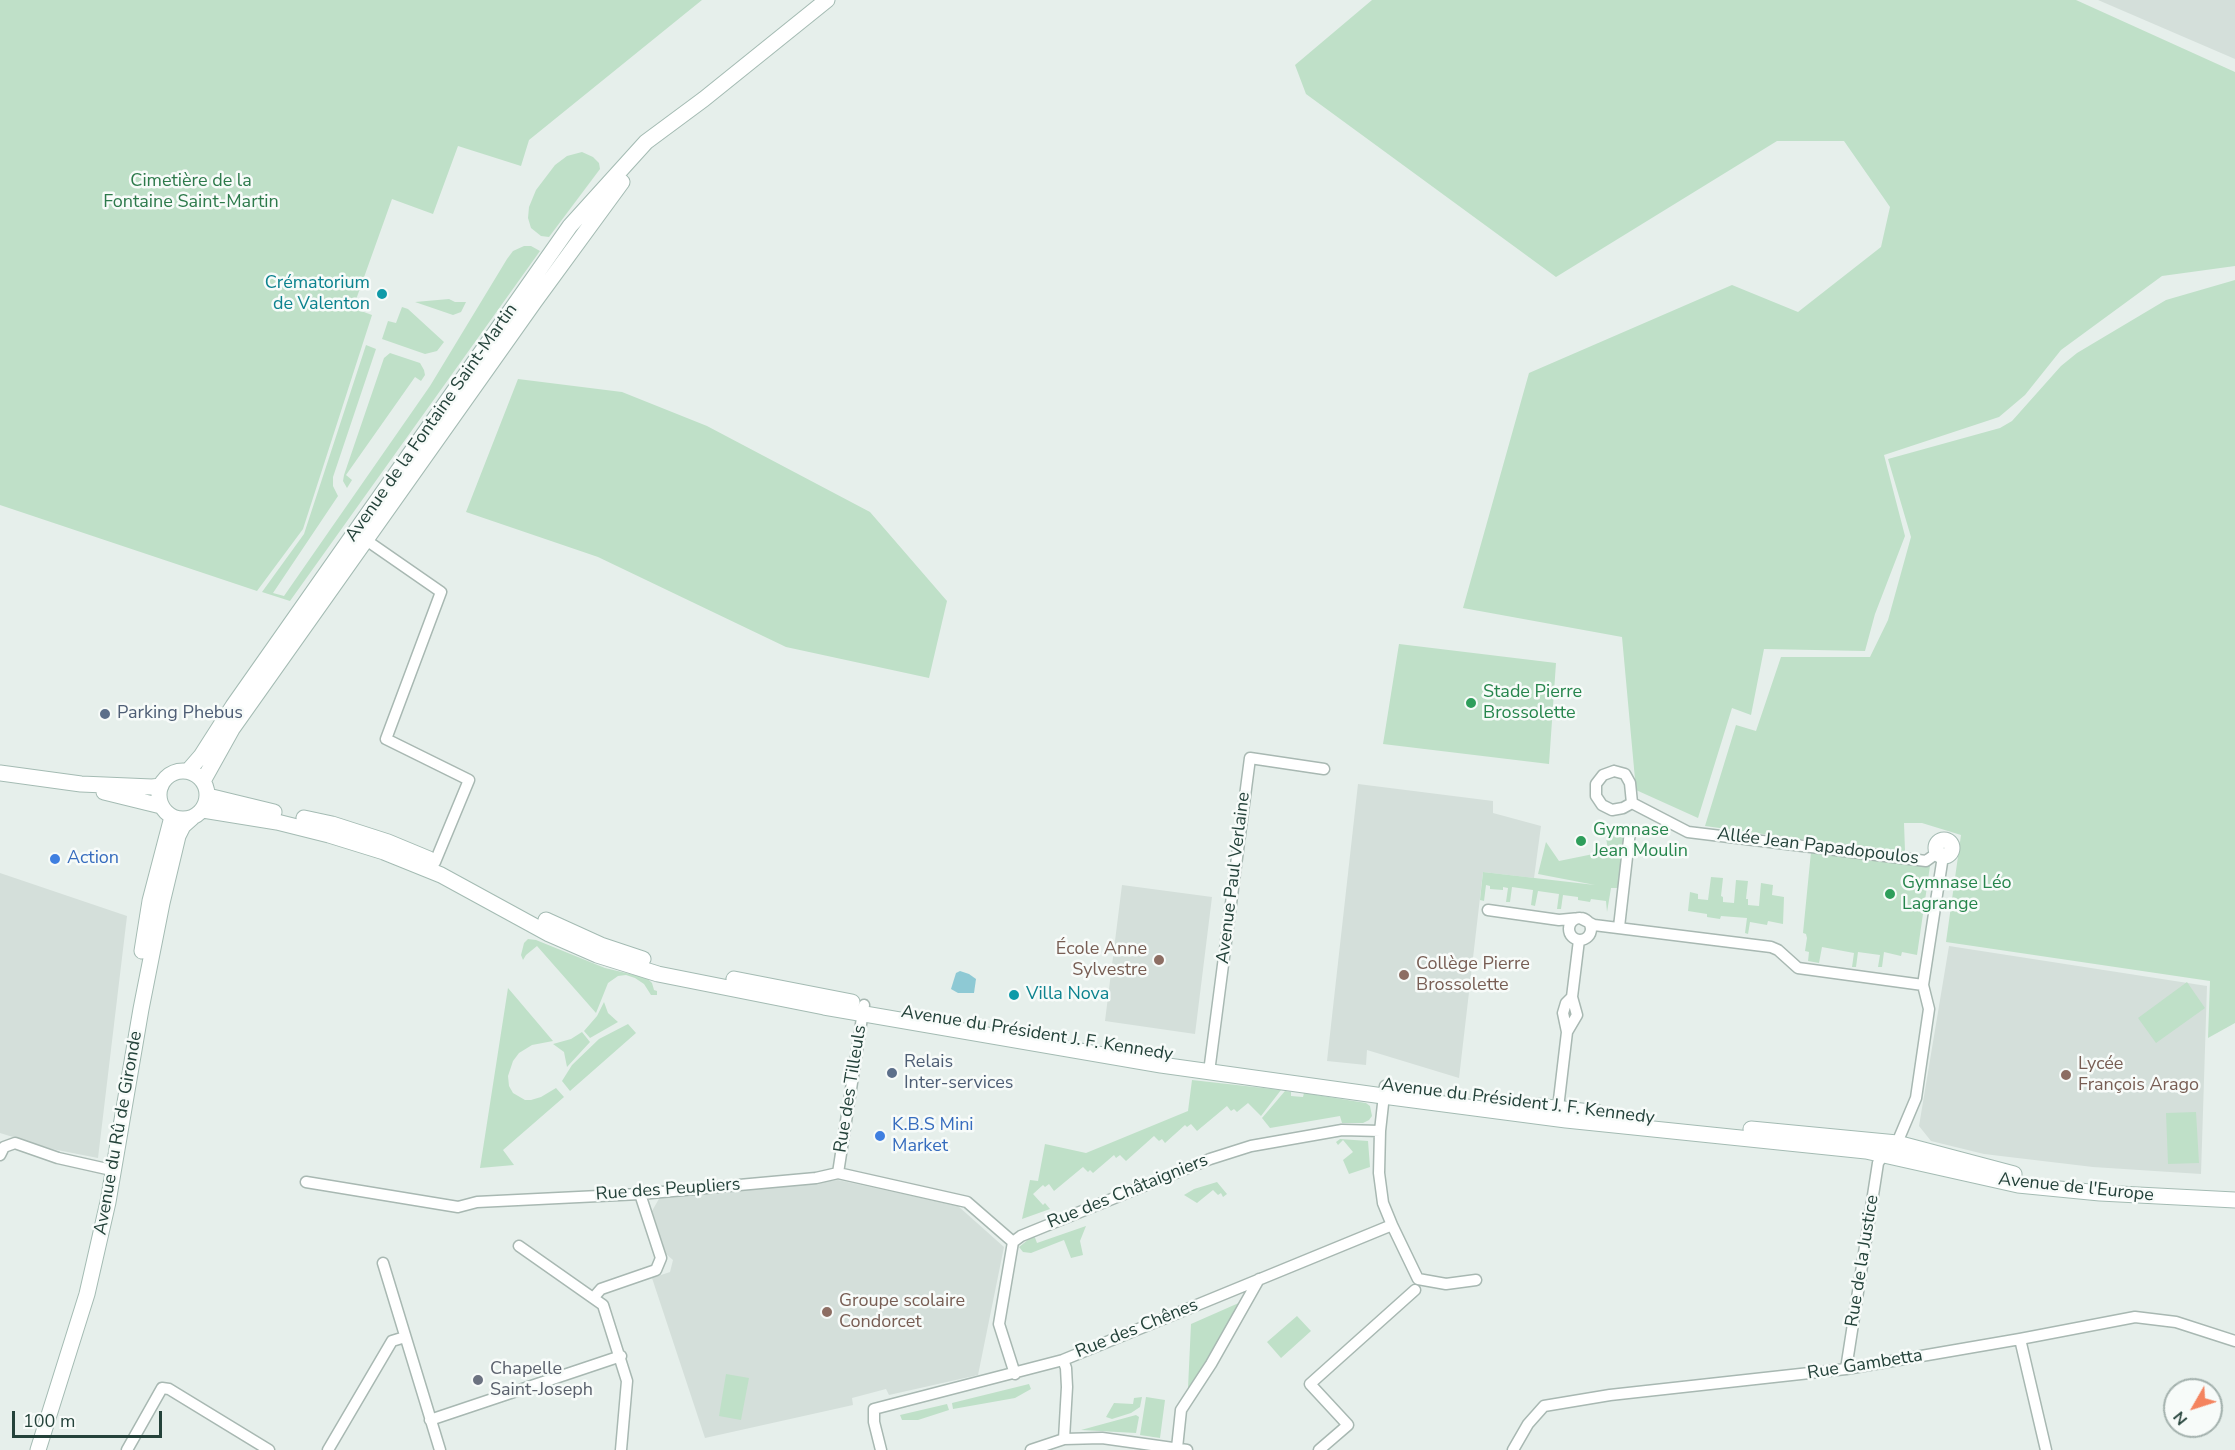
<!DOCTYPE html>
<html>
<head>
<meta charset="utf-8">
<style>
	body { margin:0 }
	#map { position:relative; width:2235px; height:1450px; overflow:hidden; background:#e6efeb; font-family:"Nunito Sans",sans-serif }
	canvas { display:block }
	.north { position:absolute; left:2163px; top:1378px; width:60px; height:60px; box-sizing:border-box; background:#f7fbf9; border:2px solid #a3b1ad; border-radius:50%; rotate:231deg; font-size:16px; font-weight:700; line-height:24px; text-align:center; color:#24423a }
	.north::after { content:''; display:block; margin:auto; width:21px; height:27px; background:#f4845f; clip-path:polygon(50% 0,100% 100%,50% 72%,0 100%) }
	.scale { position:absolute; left:12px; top:1411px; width:150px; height:27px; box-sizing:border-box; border:3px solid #24423a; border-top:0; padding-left:8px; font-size:18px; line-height:21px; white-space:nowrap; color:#24423a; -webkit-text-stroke:4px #f7fbf9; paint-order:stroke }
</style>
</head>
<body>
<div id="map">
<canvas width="2235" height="1450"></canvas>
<div class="north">N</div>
<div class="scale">100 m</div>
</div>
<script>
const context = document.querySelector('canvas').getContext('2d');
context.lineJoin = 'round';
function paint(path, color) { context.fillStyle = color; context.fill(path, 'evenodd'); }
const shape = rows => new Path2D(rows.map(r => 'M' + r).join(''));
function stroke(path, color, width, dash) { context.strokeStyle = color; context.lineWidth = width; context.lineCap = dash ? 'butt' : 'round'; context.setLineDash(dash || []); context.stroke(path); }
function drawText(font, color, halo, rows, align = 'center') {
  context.font = font + ' "Nunito Sans",sans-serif'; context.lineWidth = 5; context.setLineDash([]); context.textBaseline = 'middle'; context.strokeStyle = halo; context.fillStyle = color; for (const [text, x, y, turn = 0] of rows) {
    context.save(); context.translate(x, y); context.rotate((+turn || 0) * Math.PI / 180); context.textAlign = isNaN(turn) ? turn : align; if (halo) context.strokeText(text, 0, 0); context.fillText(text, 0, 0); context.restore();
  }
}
const built = shape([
	[2098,0,2235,0,2235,59],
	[1358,784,1493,801,1493,813,1541,826,1534,878,1483,872,1459,1078,1367,1050,1366,1065,1327,1061],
	[0,873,127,916,98,1158,52,1149,0,1133],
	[1122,885,1212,897,1195,1034,1105,1021],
	[1949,946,2207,986,2201,1174,2093,1167,1984,1154,1931,1141,1919,1126],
	[838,1180,958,1206,1004,1247,978,1375,889,1395,886,1389,852,1398,853,1405,705,1438,652,1278,670,1272,673,1260,666,1254,652,1211,660,1197]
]);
const green = shape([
	[0,0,702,0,529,140,521,166,458,146,433,214,392,199,353,308,372,315,303,529,257,591,0,505],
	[1372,0,2076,0,2235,72,2235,266,2162,276,2061,350,2025,395,1999,417,1884,455,1905,536,1875,614,1865,651,1764,649,1751,715,1732,708,1698,818,1636,790,1622,637,1463,608,1529,373,1732,285,1798,312,1881,247,1890,207,1844,141,1777,141,1556,277,1306,94,1295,65],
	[582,152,593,157,599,163,600,169,549,237,541,236,531,228,528,218,529,207,536,190,555,165,567,156],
	[524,246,531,246,540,251,290,601,262,592,304,534,366,345,376,349,333,477,333,486,338,496,273,593,284,596,430,386,507,259,513,251],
	[2235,280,2235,1023,2208,1038,2210,981,1946,942,1961,835,1922,823,1904,823,1905,851,1807,840,1705,826,1736,725,1756,731,1781,657,1870,657,1888,620,1911,537,1888,459,2000,428,2012,421,2061,366,2077,353,2166,300],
	[449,299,455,302,466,302,461,312,453,315,415,302],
	[402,307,408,309,444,342,437,351,425,354,382,339,388,321,396,323],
	[390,353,420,363,424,370,425,375,421,381,415,377,346,475,352,480,347,488,343,481,344,475,384,358],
	[518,379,622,392,707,426,870,512,947,601,929,678,786,647,598,557,466,512],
	[1399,644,1556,663,1549,764,1383,744],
	[1613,828,1625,830,1618,888,1611,888,1607,912,1606,901,1591,899,1590,902,1578,900,1578,897,1563,895,1561,909,1557,909,1559,894,1538,891,1535,906,1531,905,1533,890,1512,887,1510,902,1506,902,1508,888,1503,887,1503,890,1490,889,1490,886,1486,885,1484,901,1480,900,1483,872,1595,885,1538,874,1546,842,1559,861,1608,851,1605,830],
	[1811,852,1930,866,1917,955,1902,952,1901,956,1884,952,1882,967,1878,967,1880,955,1858,952,1856,967,1852,967,1854,953,1822,947,1819,963,1808,961,1809,952,1805,951,1807,938,1806,934,1803,933],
	[1711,877,1723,878,1721,896,1723,897,1723,902,1734,903,1736,880,1748,881,1746,899,1748,899,1748,905,1759,906,1761,883,1773,885,1772,895,1784,897,1783,924,1768,921,1767,925,1750,922,1748,934,1745,933,1747,918,1721,916,1720,919,1707,917,1707,914,1688,911,1690,892,1698,894,1698,899,1708,900],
	[528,939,536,940,605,968,647,978,652,983,654,990,657,991,657,995,651,995,644,984,635,978,626,975,618,976,608,983,596,1013,537,946,526,955,523,960,521,955,524,943],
	[2187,982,2205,1008,2156,1043,2138,1018],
	[508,988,553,1041,532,1045,519,1053,513,1061,508,1076,509,1086,513,1093,525,1100,531,1100,541,1097,556,1088,564,1097,503,1150,514,1165,480,1168],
	[604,1002,608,1013,618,1022,590,1038,584,1031,597,1016],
	[628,1024,636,1033,570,1091,562,1081,572,1065,599,1039],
	[582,1032,590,1042,567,1067,564,1052,553,1044,571,1039],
	[1192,1080,1281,1090,1261,1116,1248,1103,1237,1112,1234,1109,1231,1111,1227,1106,1197,1131,1191,1124,1187,1127,1185,1125,1165,1143,1162,1139,1159,1141,1154,1136,1126,1161,1120,1155,1116,1158,1114,1155,1093,1173,1090,1170,1088,1172,1083,1167,1054,1191,1049,1184,1045,1187,1043,1185,1033,1194,1043,1205,1045,1203,1050,1209,1022,1219,1030,1180,1038,1181,1045,1144,1086,1153,1188,1111],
	[1285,1091,1291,1092,1291,1096,1303,1097,1304,1093,1366,1103,1370,1106,1372,1116,1369,1120,1363,1123,1342,1123,1340,1116,1270,1128,1262,1118],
	[2196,1112,2199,1163,2168,1164,2166,1113],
	[1340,1139,1368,1141,1370,1167,1349,1174,1343,1160,1353,1152,1343,1140,1338,1145,1336,1142],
	[1217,1182,1227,1194,1223,1197,1221,1193,1218,1195,1213,1190,1197,1203,1184,1195,1194,1189],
	[1086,1226,1080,1241,1083,1255,1071,1258,1064,1240,1031,1253,1023,1252,1019,1247,1034,1235,1037,1243],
	[1241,1302,1192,1387,1188,1388,1191,1324],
	[1297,1316,1311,1331,1281,1358,1267,1342],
	[726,1374,749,1378,741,1420,719,1416],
	[1029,1384,1031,1389,1015,1398,953,1409,952,1403],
	[1142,1397,1140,1407,1131,1413,1112,1419,1106,1417,1114,1403,1133,1404,1134,1398],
	[1146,1397,1165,1400,1160,1438,1140,1435],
	[947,1404,949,1410,918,1420,902,1420,900,1415],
	[1136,1415,1139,1417,1136,1433,1081,1430]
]);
const water = shape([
	[960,971,969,974,976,979,974,993,958,993,951,989,956,973]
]);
const street = shape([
	[366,540,441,592,386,739,469,780,435,862],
	[1614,771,1625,774,1630,783,1632,803,1623,808,1612,810,1602,805,1596,796,1596,784,1603,775,1614,771],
	[1632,803,1688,832,1926,861,1937,853],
	[1488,910,1559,920,1580,918,1594,925,1771,947,1778,950,1798,968,1923,985],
	'1569 929a11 11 0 1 1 22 0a11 11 0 1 1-22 0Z',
	[1619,927,1630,831],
	[1572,997,1577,1015,1567,1032,1563,1013,1566,1003,1572,997],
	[1572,997,1579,940],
	[1209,1072,1250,758,1324,769],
	[1385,1086,1380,1131,1379,1173,1383,1203,1392,1225,1418,1279,1446,1284,1476,1280],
	[1558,1108,1567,1032],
	[0,1155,4,1147,15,1143,58,1158,107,1169],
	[838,1173,864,1005],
	[306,1182,458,1207,477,1202,640,1194,816,1178,838,1173,967,1202,1013,1242],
	[519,1246,603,1305,627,1381,621,1450],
	[383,1263,440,1450],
	[594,1297,601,1289,656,1270,661,1258,640,1194],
	[2020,1339,2046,1450],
	[1063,1360,1066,1368,1067,1387,1064,1439],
	[1846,1369,1878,1163,1884,1154,1897,1143,1916,1098,1929,1009,1923,985,1943,856],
	[1015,1374,999,1324,1013,1242,1021,1236,1210,1159,1251,1146,1342,1130,1380,1131],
	[430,1420,621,1356],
	[1177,1448,1181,1410,1211,1364,1259,1279],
	[127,1450,162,1388,169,1389,269,1450],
	[328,1450,392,1341,405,1337],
	[881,1450,874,1422,874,1409,1063,1360,1392,1225],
	[1031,1450,1064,1439,1102,1438,1187,1450],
	[1319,1450,1348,1425,1310,1384,1415,1290],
	[1513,1450,1528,1424,1544,1406,1610,1395,1846,1369,2020,1339,2135,1317,2176,1322,2235,1341]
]);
const secondary = shape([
	'159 795a24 24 0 1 1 48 0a24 24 0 1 1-48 0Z',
	[188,771,201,756,233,706,570,226,646,142,704,99,827,0],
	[0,773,81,784,152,787,161,786],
	[203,781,232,729,535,301,622,182],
	[104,792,161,806],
	[208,796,274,812],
	[203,810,277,822,329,835,384,852,441,875,549,934,597,955,658,974,824,1007,1161,1065,1383,1096,1566,1120,1866,1151,2018,1185,2100,1193,2235,1200],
	[304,818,332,824,388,842,429,859],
	'1936 848a8 8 0 1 1 16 0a8 8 0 1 1-16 0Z',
	[546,920,601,945,643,959],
	[142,951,150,901,172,817],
	[734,979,852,1002],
	[1537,1106,1599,1113],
	[1751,1129,1897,1143,2014,1174],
	[38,1450,87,1294,108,1202,141,1009,162,903,178,836,183,826,192,818]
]);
const markers = [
	[382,294,6,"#0f9aa8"],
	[1471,703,6,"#2e9e5b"],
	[105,714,6,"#5c6f8a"],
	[1581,841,6,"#2e9e5b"],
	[55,859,6,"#3f7fe0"],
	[1890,894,6,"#2e9e5b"],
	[1159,960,6,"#8d6e63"],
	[1404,975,6,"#8d6e63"],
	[1014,995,6,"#0f9aa8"],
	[892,1073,6,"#5c6f8a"],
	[2066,1075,6,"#8d6e63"],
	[880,1136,6,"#3f7fe0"],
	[827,1312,6,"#8d6e63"],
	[478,1380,6,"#6b7280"]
];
const parkNames = [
	["Cimetière de la",191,182],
	["Fontaine Saint-Martin",191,203]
];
const cultureNames = [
	["Crématorium",370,284],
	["de Valenton",370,305],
	["Villa Nova",1026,995,"left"]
];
const streetNames = [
	["Avenue de la Fontaine Saint-Martin",432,423,-55],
	["Allée Jean Papadopoulos",1818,847,7],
	["Avenue Paul Verlaine",1234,878,-83],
	["Avenue du Président J. F. Kennedy",1037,1034,9],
	["Rue des Tilleuls",851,1089,-81],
	["Avenue du Président J. F. Kennedy",1518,1102,7],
	["Avenue du Rû de Gironde",119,1133,-80],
	["Avenue de l'Europe",2076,1188,6],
	["Rue des Peupliers",668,1190,-4],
	["Rue des Châtaigniers",1128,1192,-22],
	["Rue de la Justice",1863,1261,-81],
	["Rue des Chênes",1137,1329,-22],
	["Rue Gambetta",1865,1365,-9]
];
const leisureNames = [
	["Stade Pierre",1483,693],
	["Brossolette",1483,714],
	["Gymnase",1593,831],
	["Jean Moulin",1593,852],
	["Gymnase Léo",1902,884],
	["Lagrange",1902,905]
];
const serviceNames = [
	["Parking Phebus",117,714],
	["Relais",904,1063],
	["Inter-services",904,1084]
];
const shopNames = [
	["Action",67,859],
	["K.B.S Mini",892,1126],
	["Market",892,1147]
];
const educationNames = [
	["École Anne",1147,950,"right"],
	["Sylvestre",1147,971,"right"],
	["Collège Pierre",1416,965],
	["Brossolette",1416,986],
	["Lycée",2078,1065],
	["François Arago",2078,1086],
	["Groupe scolaire",839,1302],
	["Condorcet",839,1323]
];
const worshipNames = [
	["Chapelle",490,1370],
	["Saint-Joseph",490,1391]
];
paint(built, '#d4dfda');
paint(green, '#bfe0c8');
paint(water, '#8ec9d4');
stroke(street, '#a8b8b2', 13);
stroke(secondary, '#a4bbb3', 17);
stroke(street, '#fff', 10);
stroke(secondary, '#fff', 15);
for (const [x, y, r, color] of markers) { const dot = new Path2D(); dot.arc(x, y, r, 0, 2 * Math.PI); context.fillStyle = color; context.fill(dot); stroke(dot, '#f7fbf9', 2); }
drawText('18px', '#2d7a4b', '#f7fbf9', parkNames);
drawText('18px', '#0d838f', '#f7fbf9', cultureNames, 'right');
drawText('18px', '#24423a', '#f7fbf9', streetNames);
drawText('18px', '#27864d', '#f7fbf9', leisureNames, 'left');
drawText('18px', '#4e5e75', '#f7fbf9', serviceNames, 'left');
drawText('18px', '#366cbe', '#f7fbf9', shopNames, 'left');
drawText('18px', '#785e54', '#f7fbf9', educationNames, 'left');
drawText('18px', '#5b616d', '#f7fbf9', worshipNames, 'left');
</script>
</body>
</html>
